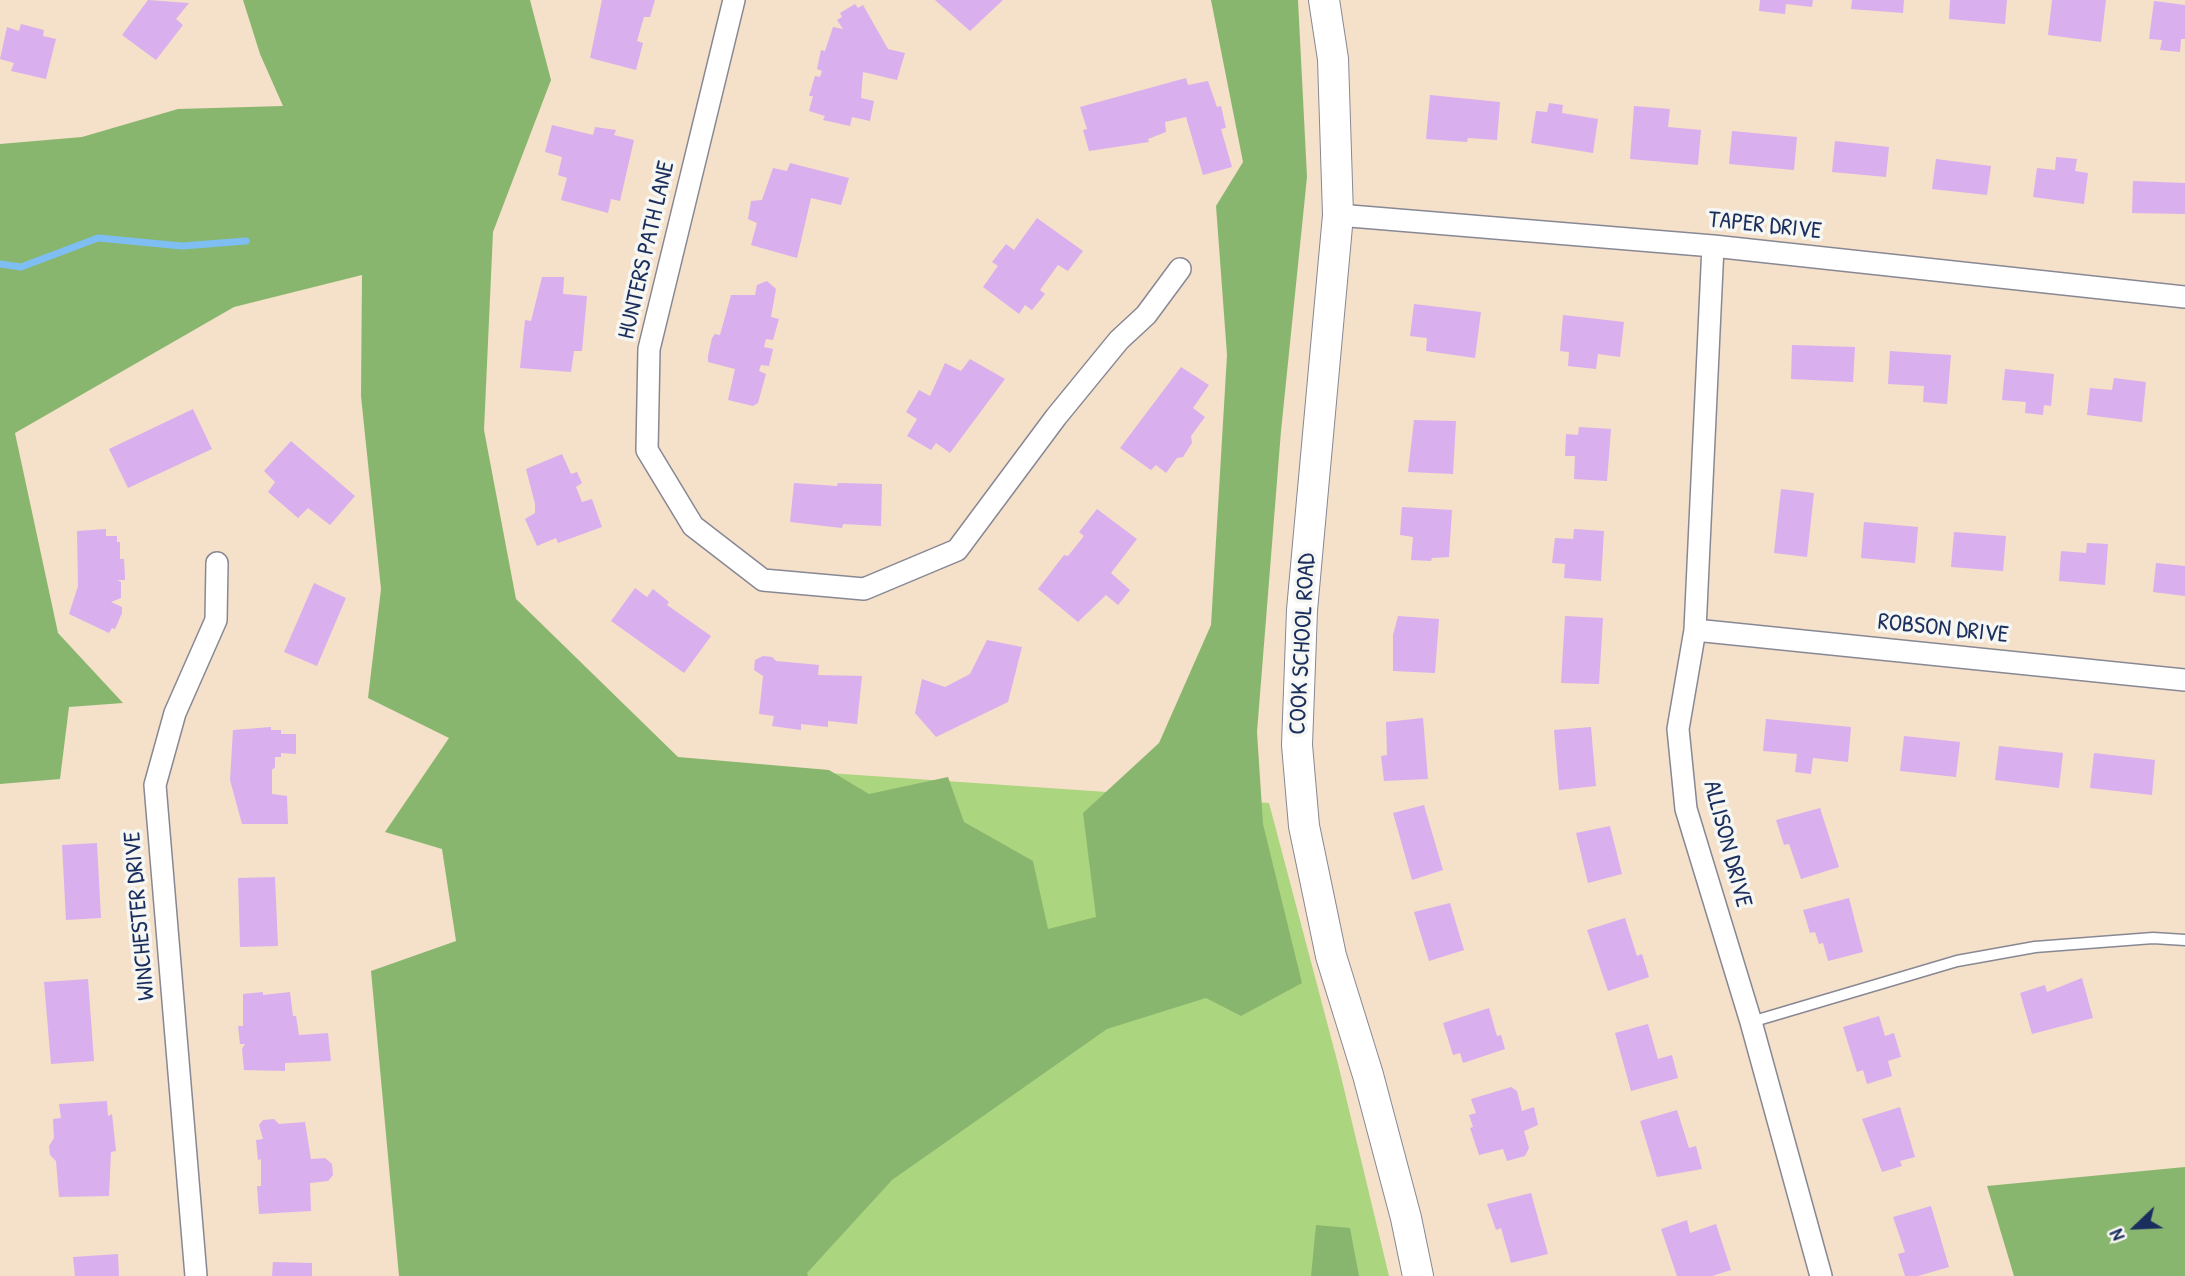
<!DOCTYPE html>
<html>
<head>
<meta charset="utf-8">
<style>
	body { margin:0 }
	#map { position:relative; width:2185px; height:1276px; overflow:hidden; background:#f5e0c9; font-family:"Patrick Hand",sans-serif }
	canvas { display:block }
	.north { position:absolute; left:2101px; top:1192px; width:70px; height:70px; -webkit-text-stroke:5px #f6f6f2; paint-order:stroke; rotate:247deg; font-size:19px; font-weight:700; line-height:28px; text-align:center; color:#1b2f5e }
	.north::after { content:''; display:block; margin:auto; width:24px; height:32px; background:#1b2f5e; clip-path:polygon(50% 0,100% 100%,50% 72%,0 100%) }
</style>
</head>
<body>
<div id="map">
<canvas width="2185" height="1276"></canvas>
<div class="north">N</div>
</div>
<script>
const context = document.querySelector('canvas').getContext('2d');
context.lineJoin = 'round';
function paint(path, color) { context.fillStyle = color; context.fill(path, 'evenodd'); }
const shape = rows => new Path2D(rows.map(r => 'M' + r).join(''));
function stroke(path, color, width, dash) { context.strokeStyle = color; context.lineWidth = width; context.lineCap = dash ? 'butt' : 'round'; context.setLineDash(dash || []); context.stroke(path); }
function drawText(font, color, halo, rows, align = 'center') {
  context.font = font + ' "Patrick Hand",sans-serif'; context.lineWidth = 7; context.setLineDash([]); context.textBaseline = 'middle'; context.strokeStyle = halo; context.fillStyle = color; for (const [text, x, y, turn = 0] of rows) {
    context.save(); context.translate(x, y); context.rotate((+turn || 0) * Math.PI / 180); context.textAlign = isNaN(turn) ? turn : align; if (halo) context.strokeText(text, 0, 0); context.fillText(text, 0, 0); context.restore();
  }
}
const green = shape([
	[490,750,1269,803,1338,1064,1389,1276,514,1276]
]);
const forest = shape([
	[243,0,530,0,551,80,493,232,484,430,516,599,678,757,829,770,869,794,948,777,964,822,1033,861,1048,929,1096,917,1083,813,1159,743,1211,625,1227,355,1216,206,1243,162,1211,0,1298,0,1307,177,1281,431,1257,732,1263,824,1302,983,1241,1016,1206,998,1107,1029,892,1180,807,1273,808,1276,399,1276,371,971,456,941,442,849,385,832,449,738,368,698,381,589,361,396,362,275,234,307,15,433,58,633,123,703,69,707,60,779,0,784,0,144,82,137,178,109,283,106,260,54],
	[2185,1167,2185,1276,2014,1276,1987,1186],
	[1316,1225,1350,1228,1359,1276,1311,1276]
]);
const stream = shape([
	[0,264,21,267,98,238,182,246,246,241]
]);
const building = shape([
	[148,0,189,3,176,19,183,25,156,60,122,35],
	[602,0,655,0,650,17,644,17,637,41,643,43,636,70,590,58],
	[935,0,1003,0,970,31],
	[1760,0,1813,0,1812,7,1786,4,1785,14,1759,11],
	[1852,0,1904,0,1903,13,1851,9],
	[1950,0,2007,0,2005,24,1949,19],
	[2052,0,2106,0,2101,42,2048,35],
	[2154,1,2185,5,2185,39,2181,39,2180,52,2160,50,2162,40,2149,39],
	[855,4,858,8,863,5,888,49,905,53,897,80,863,72,861,98,874,101,870,121,852,117,850,126,823,120,825,116,809,111,813,96,809,96,815,76,820,77,822,71,817,69,821,50,825,51,833,27,843,29,837,20,842,17,840,13],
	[21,24,44,30,43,36,56,39,46,79,11,71,14,63,0,59,7,27,19,31],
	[1186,78,1188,85,1208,81,1217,107,1221,106,1226,128,1221,129,1232,167,1203,175,1186,117,1165,122,1166,132,1148,139,1149,142,1089,151,1083,130,1087,129,1080,107],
	[1430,95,1500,102,1497,140,1468,138,1467,142,1426,139],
	[1549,103,1563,105,1562,113,1598,119,1593,153,1531,143,1536,111,1547,112],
	[1634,106,1670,109,1668,127,1701,130,1698,165,1630,159],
	[552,125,593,135,595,127,616,130,614,135,634,140,620,201,611,199,608,213,561,200,567,178,558,175,562,157,545,152],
	[1732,131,1797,137,1794,170,1729,164],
	[1835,141,1889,147,1886,177,1832,172],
	[2056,157,2077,159,2075,171,2088,173,2084,204,2033,197,2037,168,2055,170],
	[1936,159,1991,166,1987,195,1932,189],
	[790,163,849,178,841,205,811,198,797,258,751,245,757,223,748,219,751,201,762,200,773,168,787,171],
	[2133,181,2185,183,2185,214,2132,213],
	[1037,218,1083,251,1068,271,1058,265,1040,290,1045,294,1032,310,1025,305,1019,314,983,287,998,266,992,262,1006,244,1014,250],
	[542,277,564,277,563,294,587,296,582,351,574,351,571,372,520,368,525,320,531,321],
	[767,281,776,289,771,317,779,319,773,340,766,339,764,347,773,349,769,366,761,365,759,371,766,374,758,403,753,406,728,400,735,369,708,362,708,356,712,338,715,334,720,335,731,295,755,295,757,285],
	[1414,304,1481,312,1475,358,1426,351,1427,338,1410,336],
	[1563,315,1624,322,1620,357,1598,354,1596,369,1568,366,1569,352,1560,351],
	[1792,345,1855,347,1853,382,1791,379],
	[1890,351,1951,355,1947,404,1923,402,1924,386,1888,384],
	[970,359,1005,379,950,453,936,443,931,450,907,436,917,419,906,412,919,390,930,396,945,363,961,371],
	[1181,367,1209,385,1193,408,1205,417,1191,436,1192,443,1183,457,1177,458,1166,473,1156,465,1151,470,1120,448],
	[2005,369,2054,374,2051,406,2044,405,2043,415,2025,413,2026,402,2002,400],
	[2114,378,2146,382,2142,422,2087,415,2090,388,2112,390],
	[193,409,212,449,128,488,109,449],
	[1414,420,1456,421,1453,474,1408,472],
	[1579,427,1611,429,1607,481,1574,479,1575,456,1565,456,1566,434,1578,435],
	[291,441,355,496,330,525,308,508,298,518,268,492,275,482,264,471],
	[562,454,571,474,577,472,582,483,576,487,582,502,592,499,602,527,558,543,556,538,537,546,525,519,535,513,535,504,526,469],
	[794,483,837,486,838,483,882,484,881,526,843,524,842,528,790,522],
	[1781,489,1814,493,1807,557,1774,553],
	[1402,507,1452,510,1449,557,1432,558,1431,561,1411,560,1413,537,1400,535],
	[1097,509,1137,539,1111,573,1130,590,1118,605,1106,595,1078,622,1038,589,1064,555,1068,556,1084,536,1079,532],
	[1864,522,1918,527,1915,563,1861,558],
	[106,529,106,536,117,536,117,542,120,542,120,559,124,559,125,576,125,580,117,580,121,582,121,598,111,602,122,607,122,613,115,629,112,628,109,633,69,614,78,586,77,531],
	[1574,529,1604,531,1601,581,1564,578,1565,564,1552,563,1555,538,1573,539],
	[1954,532,2006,536,2003,571,1951,567],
	[2087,543,2108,544,2105,585,2059,581,2061,551,2086,553],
	[2156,563,2185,566,2185,596,2153,592],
	[314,583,346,598,317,666,284,652],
	[635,588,647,597,653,589,669,602,667,605,711,636,684,673,611,621],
	[1398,616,1439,619,1435,673,1393,671,1393,635],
	[1565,616,1603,618,1599,684,1561,683],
	[987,640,1022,647,1008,702,936,737,915,713,922,679,945,687,970,674],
	[763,656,772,657,776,661,819,665,818,675,862,676,857,724,828,721,828,727,801,724,801,730,772,726,774,716,759,714,763,676,754,670,755,660],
	[1423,718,1428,779,1384,781,1381,756,1387,755,1386,722],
	[1766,719,1851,727,1848,762,1813,758,1811,774,1795,772,1797,754,1763,751],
	[271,727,271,730,281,730,281,734,296,734,296,754,281,753,281,757,275,757,275,767,272,770,272,794,287,796,288,824,242,824,230,780,233,730],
	[1591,727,1596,786,1559,790,1554,730],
	[1904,736,1960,742,1956,777,1900,771],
	[1999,746,2063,753,2059,788,1995,780],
	[2094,753,2155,760,2152,795,2090,788],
	[1424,805,1443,870,1412,880,1393,813],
	[1820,808,1839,867,1801,879,1789,844,1784,845,1776,820],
	[1610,826,1622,874,1588,883,1576,833],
	[97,843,101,918,66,920,62,845],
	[275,877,278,946,240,947,238,878],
	[1849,898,1863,952,1828,961,1823,943,1819,944,1815,932,1810,933,1803,910],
	[1450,903,1464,950,1429,961,1414,912],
	[1625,918,1637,956,1642,954,1649,977,1608,991,1587,930],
	[2082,978,2093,1018,2032,1034,2020,993,2045,985,2047,992],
	[88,979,94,1061,51,1064,44,982],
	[263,992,263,995,290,992,293,1016,296,1016,299,1035,328,1033,331,1061,285,1063,285,1071,244,1070,242,1049,245,1044,240,1044,238,1026,243,1026,243,994],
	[1489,1008,1497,1036,1501,1035,1505,1049,1463,1063,1460,1053,1453,1055,1443,1023],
	[1879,1016,1885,1036,1894,1033,1901,1057,1888,1061,1892,1076,1867,1084,1863,1070,1857,1072,1843,1027],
	[1648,1024,1658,1059,1672,1055,1678,1078,1631,1091,1615,1033],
	[1511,1087,1517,1091,1522,1111,1534,1107,1538,1125,1524,1131,1529,1148,1525,1156,1507,1161,1503,1149,1479,1155,1470,1128,1473,1127,1469,1115,1476,1113,1471,1099],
	[107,1101,108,1116,112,1114,116,1151,111,1152,109,1196,59,1197,56,1161,50,1155,49,1146,54,1138,53,1119,61,1118,59,1104],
	[1900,1107,1915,1157,1900,1161,1902,1166,1882,1172,1862,1119],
	[1677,1110,1689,1148,1696,1146,1702,1169,1657,1177,1640,1121],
	[274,1119,279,1124,305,1122,311,1159,325,1158,332,1164,333,1175,328,1181,310,1183,311,1211,259,1214,257,1186,261,1186,261,1159,258,1160,256,1140,263,1139,259,1125,263,1120],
	[1531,1193,1548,1254,1511,1263,1501,1228,1496,1230,1487,1204],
	[1931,1206,1949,1267,1918,1276,1905,1276,1898,1254,1905,1252,1893,1217],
	[1687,1220,1690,1233,1716,1224,1731,1270,1712,1276,1677,1276,1661,1229],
	[118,1254,119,1276,75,1276,73,1257],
	[273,1262,312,1263,312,1276,272,1276]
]);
const lane = shape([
	[1751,1022,1957,961,2035,947,2153,938,2185,940]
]);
const street = shape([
	[734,0,649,349,647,450,693,526,763,580,864,589,957,550,1056,417,1119,340,1146,315,1180,269],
	[1338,215,1713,246,2185,297],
	[1713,246,1695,630,1678,729,1686,809,1751,1022,1821,1276],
	[1695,630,2185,680],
	[196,1276,155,785,175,713,216,620,217,563]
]);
const secondary = shape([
	[1324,0,1333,59,1338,215,1302,610,1297,745,1304,826,1331,956,1368,1075,1406,1218,1418,1276]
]);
const streetNames = [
	["TAPER DRIVE",1765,226,6],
	["HUNTERS PATH LANE",647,250,-77],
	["ROBSON DRIVE",1943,629,6],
	["COOK SCHOOL ROAD",1303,644,-87],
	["ALLISON DRIVE",1727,844,75],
	["WINCHESTER DRIVE",140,916,-95]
];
paint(green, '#acd580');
paint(forest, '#89b66e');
stroke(stream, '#7ebef2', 7);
paint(building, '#daafee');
stroke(lane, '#888894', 13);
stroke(street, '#888894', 24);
stroke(secondary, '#888894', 32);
stroke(lane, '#fff', 10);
stroke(street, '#fff', 21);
stroke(secondary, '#fff', 30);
drawText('24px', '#1b2f5e', '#f6f6f2', streetNames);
</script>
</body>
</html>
